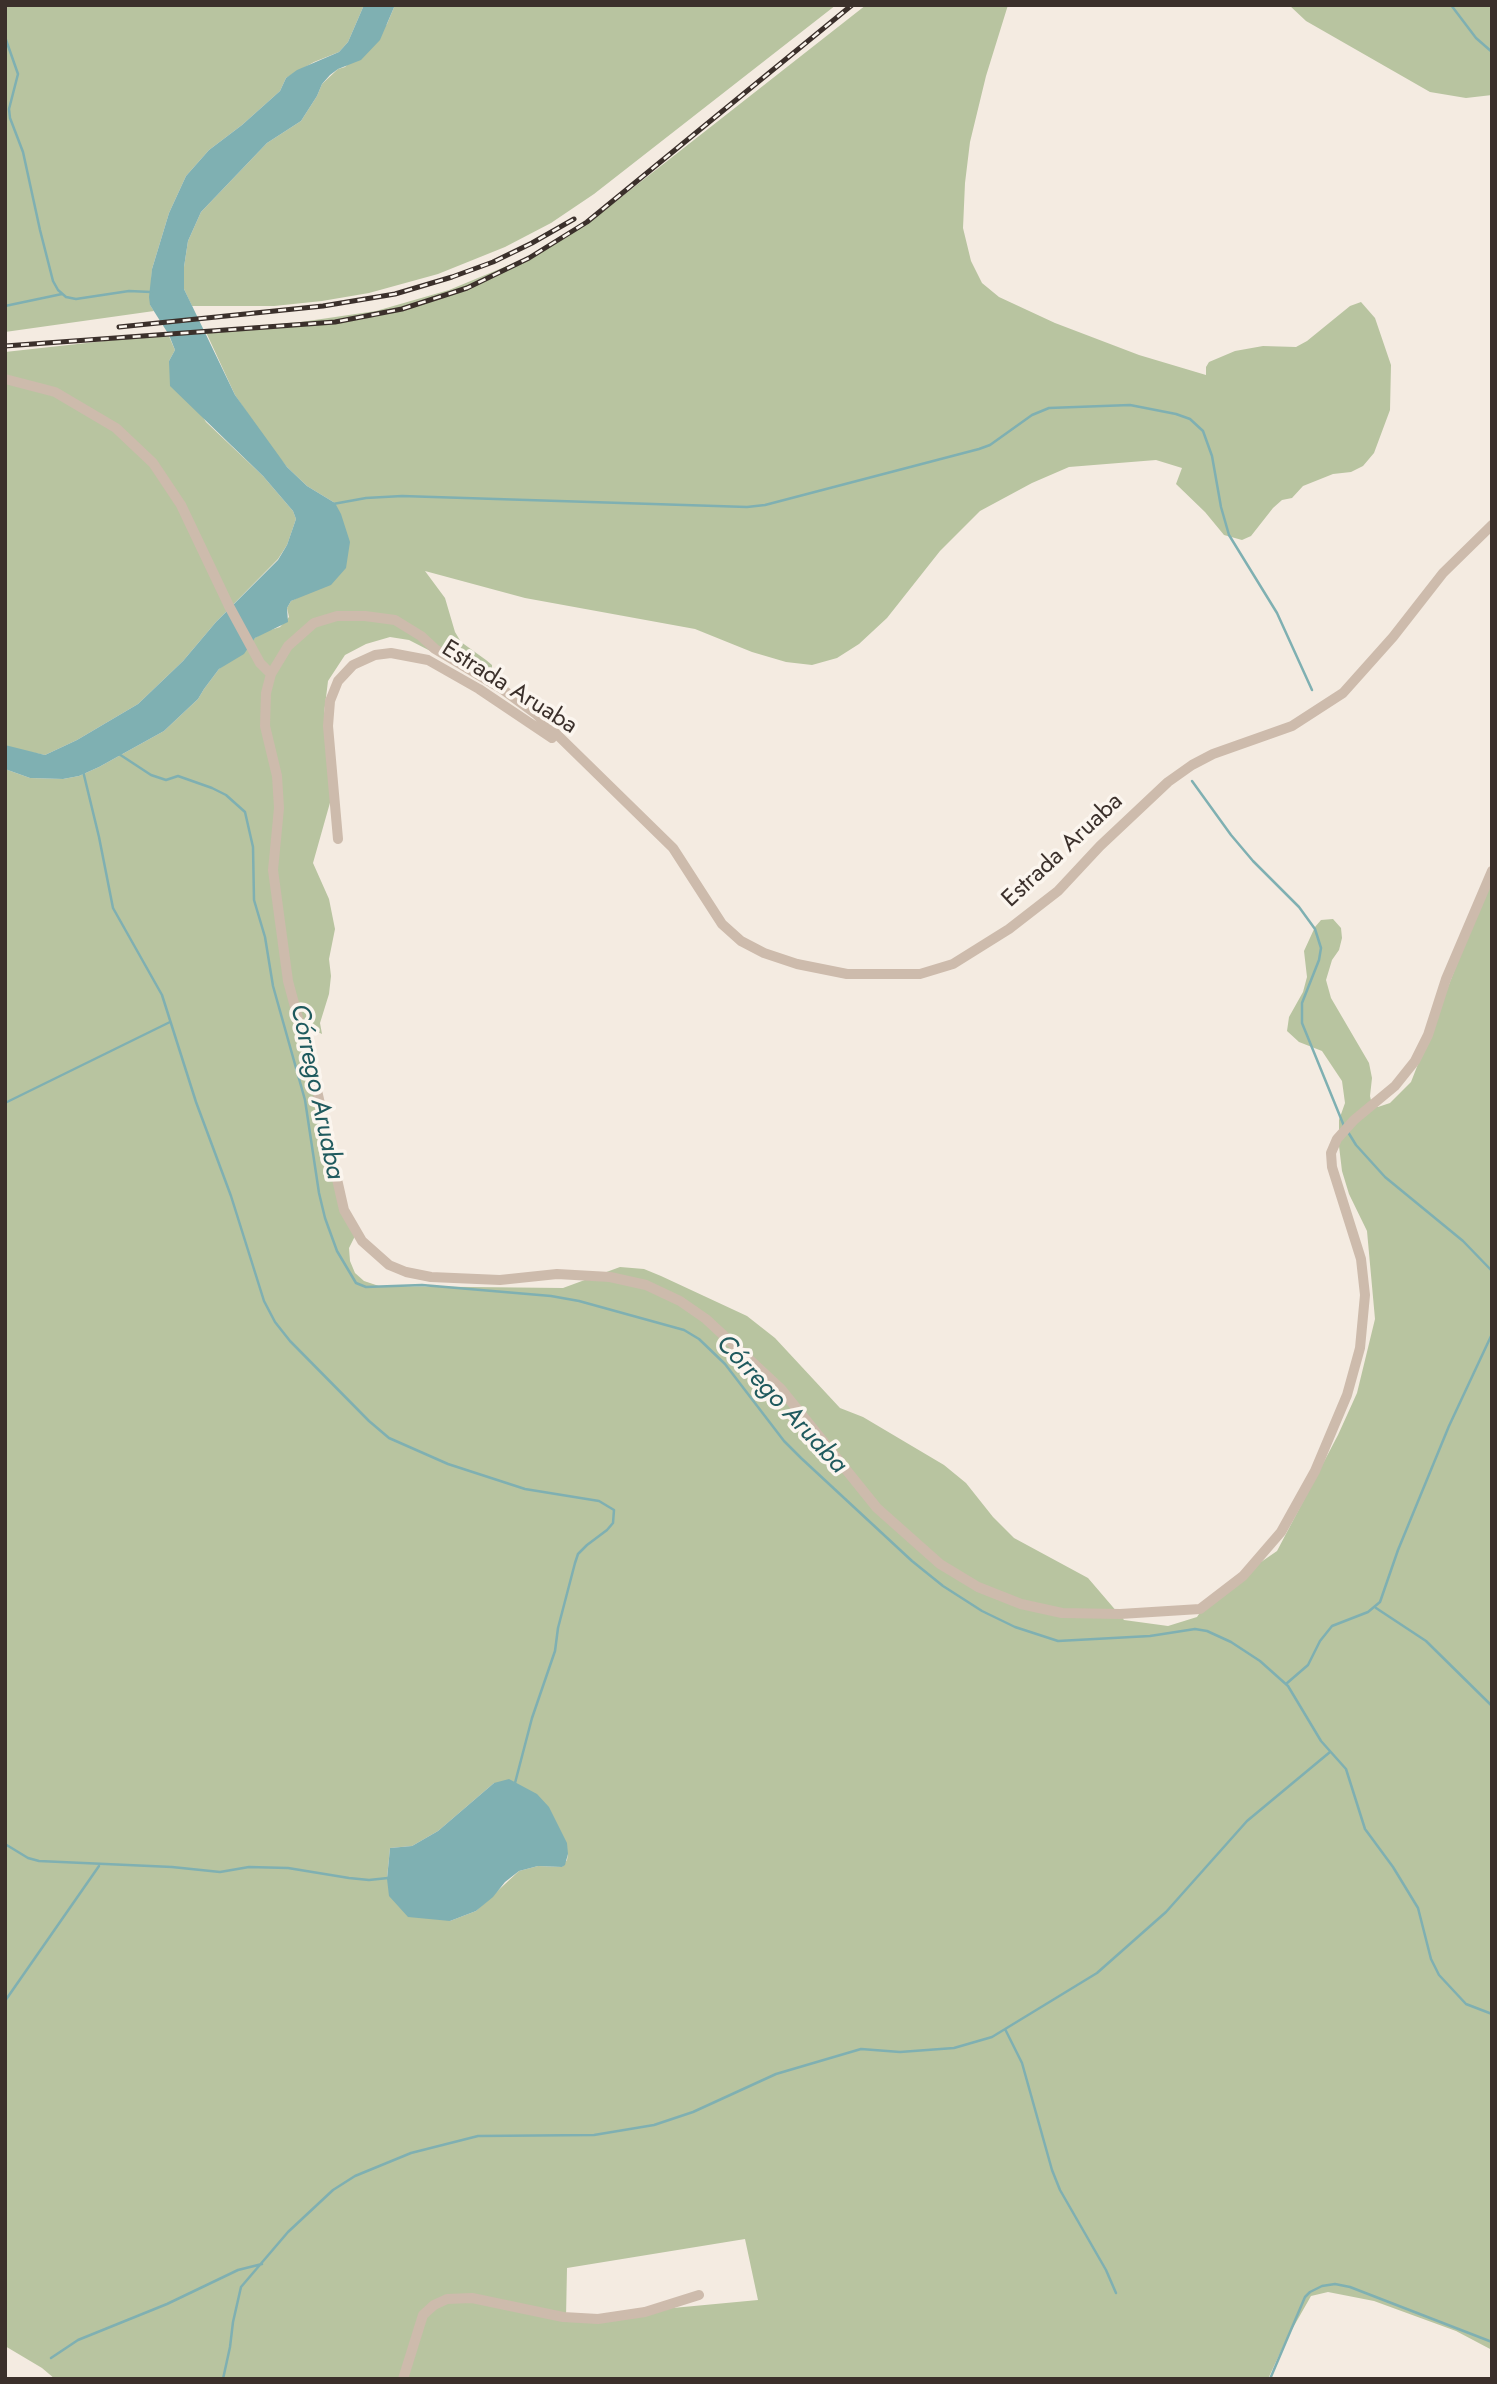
<!DOCTYPE html>
<html>
<head>
<meta charset="utf-8">
<style>
	body { margin:0 }
	#map { position:relative; width:1497px; height:2384px; overflow:hidden; background:#f4ebe1; font-family:Jost,sans-serif }
	canvas { display:block }
	.frame { position:absolute; inset:0; border:7px solid #3b302b; pointer-events:none }
</style>
</head>
<body>
<div id="map">
<canvas width="1497" height="2384"></canvas>
<div class="frame"></div>
</div>
<script>
const context = document.querySelector('canvas').getContext('2d');
context.lineJoin = 'round';
function paint(path, color) { context.fillStyle = color; context.fill(path, 'evenodd'); }
const shape = rows => new Path2D(rows.map(r => 'M' + r).join(''));
function stroke(path, color, width, dash) { context.strokeStyle = color; context.lineWidth = width; context.lineCap = dash ? 'butt' : 'round'; context.setLineDash(dash || []); context.stroke(path); }
function drawText(font, color, halo, rows, align = 'center') {
  context.font = font + ' Jost,sans-serif'; context.lineWidth = 7; context.setLineDash([]); context.textBaseline = 'middle'; context.strokeStyle = halo; context.fillStyle = color; for (const [text, x, y, turn = 0] of rows) {
    context.save(); context.translate(x, y); context.rotate((+turn || 0) * Math.PI / 180); context.textAlign = isNaN(turn) ? turn : align; if (halo) context.strokeText(text, 0, 0); context.fillText(text, 0, 0); context.restore();
  }
}
const green = shape([
	[5,5,364,5,348,42,339,52,314,62,286,78,280,91,242,125,209,150,186,176,169,213,152,269,150,305,154,311,5,332],
	[395,5,836,5,594,194,551,223,505,247,438,274,369,293,322,301,274,306,192,306,184,289,184,267,188,241,201,212,267,143,301,121,317,96,322,84,338,69,345,67,387,24],
	[866,5,1008,5,986,76,970,142,965,183,963,228,971,261,982,283,999,297,1055,323,1139,355,1206,375,1206,367,1209,362,1235,351,1263,346,1296,347,1307,341,1350,306,1361,302,1375,318,1391,365,1390,410,1374,453,1363,466,1351,472,1333,474,1303,486,1292,498,1282,500,1273,508,1251,536,1242,540,1224,535,1205,512,1176,484,1182,468,1156,460,1069,467,1032,483,980,511,940,551,887,618,859,644,837,658,812,665,786,662,752,652,695,629,525,598,425,571,445,598,455,632,461,642,486,660,492,665,492,669,486,675,444,658,409,640,390,637,366,644,345,655,328,681,324,714,333,792,313,863,329,899,335,929,329,959,331,976,329,994,320,1023,322,1034,308,1027,324,1136,355,1236,349,1248,350,1261,355,1273,364,1281,379,1286,563,1288,620,1267,644,1269,661,1276,747,1316,775,1338,840,1408,863,1417,944,1465,966,1483,993,1517,1014,1538,1088,1578,1124,1620,1168,1626,1197,1617,1207,1602,1219,1591,1277,1551,1338,1435,1357,1393,1375,1319,1367,1231,1349,1194,1342,1171,1339,1146,1339,1120,1345,1103,1342,1081,1322,1051,1299,1042,1287,1031,1289,1017,1303,992,1307,977,1304,951,1315,927,1321,920,1333,919,1341,928,1342,938,1339,950,1332,960,1326,980,1331,998,1369,1063,1372,1078,1370,1096,1372,1105,1378,1107,1390,1103,1411,1082,1492,874,1492,2350,1456,2331,1374,2301,1328,2292,1311,2296,1286,2340,1268,2379,55,2379,42,2368,5,2346,5,769,30,778,63,779,79,776,99,767,164,731,198,699,204,689,219,669,255,638,264,632,280,627,289,617,287,608,291,601,299,597,335,503,307,486,287,467,268,444,235,395,205,330,301,322,376,311,449,290,519,261,564,237,606,209],
	[494,1783,568,1854,567,1860,562,1867,538,1866,519,1871,476,1911,450,1921,387,1878,390,1848,412,1846,438,1831],
	[745,2239,758,2300,566,2318,567,2268],
	[1289,5,1492,5,1492,95,1466,98,1430,92,1306,21],
	[168,334,175,350,169,361,206,422,263,476,293,511,296,519,287,545,278,559,216,622,183,661,138,704,77,740,45,755,15,749,5,745,5,352]
]);
const water = shape([
	[364,5,395,5,380,40,361,60,338,69,330,75,322,84,317,96,301,121,267,143,201,212,188,241,184,267,184,289,235,395,287,467,307,486,335,503,341,514,350,542,346,568,331,585,291,601,287,608,288,622,255,638,244,654,219,669,204,689,198,699,164,731,99,767,79,776,63,779,30,778,5,769,5,745,45,755,77,740,138,704,183,661,216,622,278,560,287,545,296,519,293,511,263,476,170,386,169,361,175,350,169,335,150,305,149,297,152,269,169,213,186,176,209,150,242,125,280,91,286,78,297,70,339,52,348,42],
	[509,1779,537,1794,549,1807,567,1843,568,1854,565,1865,562,1867,538,1866,519,1871,505,1882,493,1897,476,1911,450,1921,408,1917,389,1896,387,1879,390,1848,412,1846,438,1831,494,1783]
]);
const stream = shape([
	[1451,5,1476,38,1492,52],
	[5,37,18,74,9,109,10,118,23,152,40,230,53,281,58,290,66,297,76,299,129,291,151,292],
	[5,306,62,294],
	[333,504,366,498,402,496,747,507,765,505,979,449,990,445,1032,415,1049,408,1130,405,1176,414,1190,419,1203,431,1212,456,1221,507,1229,535,1277,613,1312,690],
	[119,754,151,775,166,780,178,776,212,788,226,795,245,812,253,847,254,900,265,937,273,986,305,1100,319,1193,325,1218,337,1251,356,1283,366,1287,422,1285,551,1296,579,1301,684,1330,699,1339,725,1364,784,1441,801,1458,912,1561,943,1586,982,1611,1015,1627,1058,1641,1150,1636,1195,1629,1207,1631,1231,1642,1260,1661,1288,1686,1321,1741,1346,1769,1365,1829,1393,1867,1418,1908,1431,1959,1439,1975,1466,2004,1492,2014],
	[83,771,99,837,113,908,162,995,196,1102,231,1196,264,1301,275,1322,290,1341,369,1421,389,1438,448,1464,525,1489,599,1501,614,1510,613,1523,607,1530,587,1545,578,1554,575,1563,558,1628,555,1651,532,1718,515,1783],
	[1192,781,1231,835,1253,861,1299,907,1315,929,1321,948,1319,960,1302,1003,1302,1023,1344,1126],
	[5,1103,170,1022],
	[1348,1132,1356,1145,1385,1177,1463,1241,1492,1271],
	[1376,1608,1426,1641,1492,1706],
	[1286,1684,1308,1665,1320,1641,1332,1626,1368,1612,1380,1602,1398,1550,1449,1426,1492,1334],
	[5,1844,28,1858,39,1861,172,1867,220,1872,249,1867,288,1868,349,1878,369,1880,388,1878],
	[5,2001,99,1866],
	[1005,2029,1022,2063,1052,2170,1060,2190,1106,2270,1116,2293],
	[51,2358,78,2340,167,2304,238,2270,262,2264],
	[223,2379,230,2347,233,2322,241,2287,288,2232,333,2190,355,2176,411,2153,478,2136,594,2135,654,2125,693,2112,776,2074,861,2049,900,2052,954,2048,992,2037,1097,1973,1166,1912,1247,1821,1330,1752],
	[1270,2379,1305,2297,1310,2292,1322,2286,1335,2284,1350,2287,1492,2342]
]);
const minor = shape([
	[5,379,55,392,116,428,153,463,181,505,229,606,260,663,271,674,266,693,265,726,277,776,279,808,273,870,288,981,314,1077,344,1210,362,1241,389,1265,406,1272,431,1277,500,1280,557,1274,610,1277,646,1285,680,1301,706,1319,781,1389,877,1508,940,1564,978,1587,1021,1604,1062,1613,1120,1614,1200,1609,1243,1576,1281,1532,1315,1471,1347,1395,1360,1348,1365,1295,1361,1259,1332,1167,1331,1153,1337,1139,1354,1120,1395,1086,1415,1061,1428,1035,1446,979,1492,871],
	[271,674,288,646,314,623,337,616,365,616,395,620,421,636,435,649,502,689,536,714,673,848,722,924,741,941,764,953,797,964,847,974,920,974,953,964,1009,929,1058,891,1100,846,1168,782,1192,765,1213,754,1292,726,1343,693,1393,637,1443,573,1492,525],
	[338,839,328,726,330,701,338,681,353,665,375,655,391,653,428,660,479,689,552,738],
	[403,2379,423,2315,434,2305,447,2299,472,2298,563,2317,598,2319,645,2312,699,2295]
]);
const rail = shape([
	[119,327,323,306,395,294,452,277,493,262,532,243,574,219],
	[5,346,335,322,402,309,467,288,529,258,587,222,852,5]
]);
const streetNames = [
	["Estrada Aruaba",509,688,32],
	["Estrada Aruaba",1063,851,-43]
];
const waterNames = [
	["Córrego Aruaba",316,1092,78],
	["Córrego Aruaba",781,1405,47]
];
paint(green, '#b8c4a0');
paint(water, '#7fb0b2');
stroke(stream, '#7fb0b2', 2.5);
stroke(minor, '#cdbbac', 10);
stroke(rail, '#3b302b', 5);
stroke(rail, '#fbf5ee', 2.5, [8]);
drawText('24px', '#3b302b', '#fbf5ee', streetNames);
drawText('italic 26px', '#1f5a5e', '#fbf5ee', waterNames);
</script>
</body>
</html>
